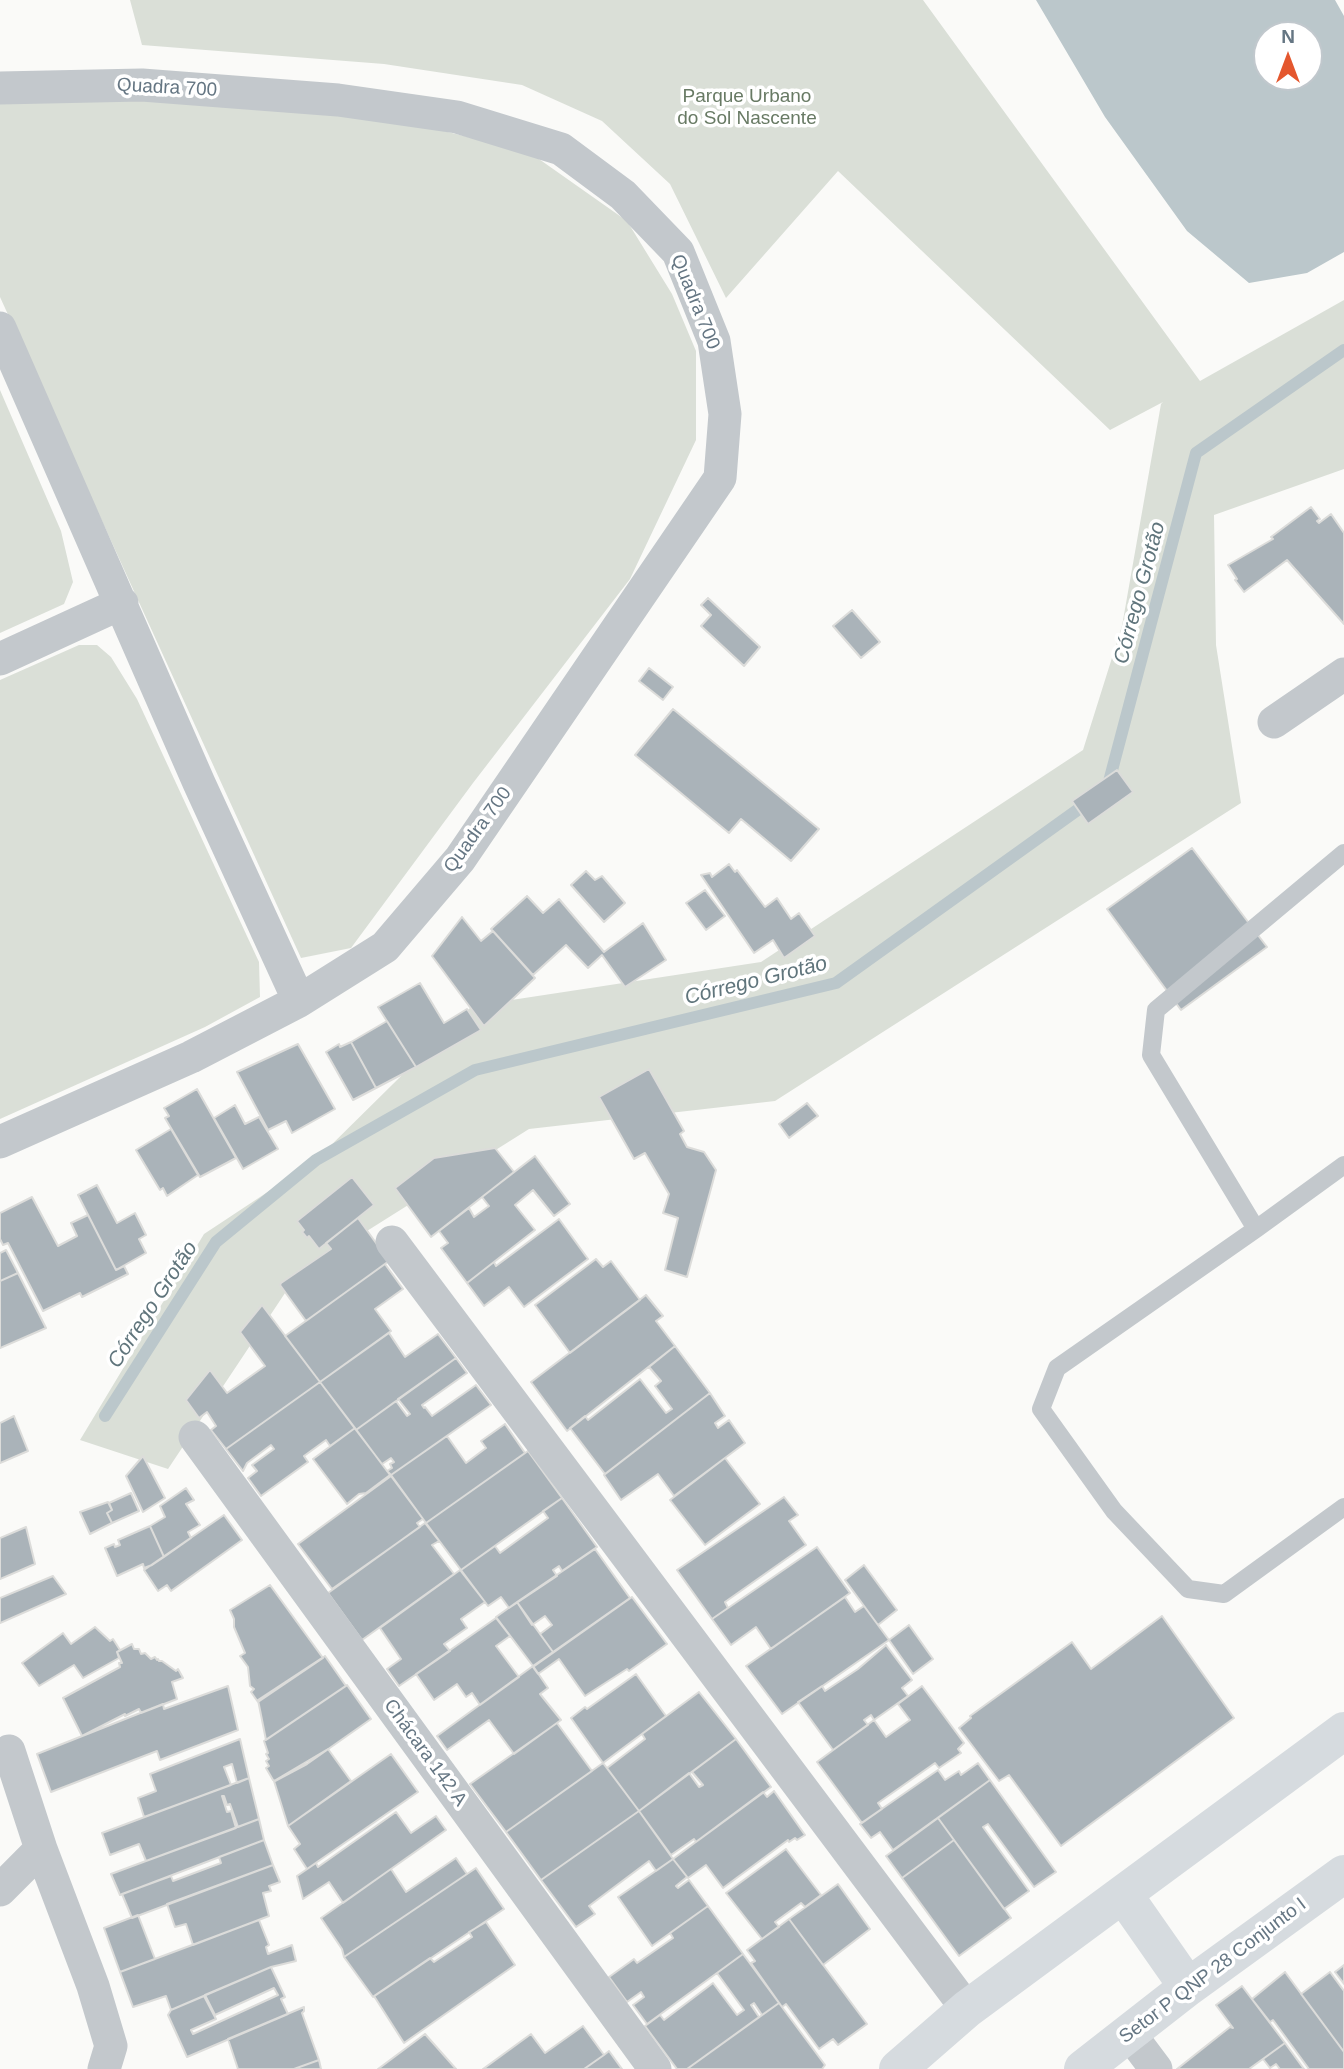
<!DOCTYPE html>
<html>
<head>
<meta charset="utf-8">
<style>
	body { margin:0 }
	#map { position:relative; width:1344px; height:2069px; overflow:hidden; background:#fafaf8; font-family:Helvetica,sans-serif }
	canvas { display:block }
	.north { position:absolute; left:1253px; top:21px; width:70px; height:70px; box-sizing:border-box; background:#fff; border:2px solid #c1c8cd; border-radius:50%; rotate:0deg; font-size:19px; font-weight:700; line-height:28px; text-align:center; color:#657683 }
	.north::after { content:''; display:block; margin:auto; width:24px; height:32px; background:#e4572e; clip-path:polygon(50% 0,100% 100%,50% 72%,0 100%) }
</style>
</head>
<body>
<div id="map">
<canvas width="1344" height="2069"></canvas>
<div class="north">N</div>
</div>
<script>
const context = document.querySelector('canvas').getContext('2d');
context.lineJoin = 'round';
function paint(path, color) { context.fillStyle = color; context.fill(path, 'evenodd'); }
const shape = rows => new Path2D(rows.map(r => 'M' + r).join(''));
function stroke(path, color, width, dash) { context.strokeStyle = color; context.lineWidth = width; context.lineCap = dash ? 'butt' : 'round'; context.setLineDash(dash || []); context.stroke(path); }
function drawText(font, color, halo, rows, align = 'center') {
  context.font = font + ' Helvetica,sans-serif'; context.lineWidth = 7; context.setLineDash([]); context.textBaseline = 'middle'; context.strokeStyle = halo; context.fillStyle = color; for (const [text, x, y, turn = 0] of rows) {
    context.save(); context.translate(x, y); context.rotate((+turn || 0) * Math.PI / 180); context.textAlign = isNaN(turn) ? turn : align; if (halo) context.strokeText(text, 0, 0); context.fillText(text, 0, 0); context.restore();
  }
}
const green = shape([
	[130,0,923,0,1200,381,1344,300,1344,469,1214,515,1216,645,1241,803,775,1101,529,1129,297,1275,168,1469,80,1440,204,1234,316,1160,472,1006,761,962,1083,750,1122,626,1161,404,1163,402,1110,430,838,171,726,298,670,184,602,121,522,85,384,64,142,45],
	[132,98,371,113,529,152,627,221,672,294,696,351,696,440,630,579,473,783,351,948,301,958,0,297,0,102],
	[0,390,61,531,73,582,64,604,0,633],
	[79,645,97,645,111,657,137,699,259,962,260,997,205,1027,0,1119,0,680]
]);
const water = shape([
	[1036,0,1335,0,1344,16,1344,252,1307,273,1249,283,1187,231,1105,117],
	[1267,35,1309,35,1309,77,1267,77]
]);
const stream = shape([
	[1107,789,1196,453,1344,350],
	[105,1416,216,1242,316,1160,475,1070,836,983,1090,801]
]);
const building = shape([
	[1311,507,1320,519,1317,521,1319,523,1331,514,1344,533,1344,624,1287,560,1244,592,1235,580,1237,579,1228,565,1273,539,1271,537,1311,507],
	[708,598,760,647,744,666,701,626,711,615,701,605,708,598],
	[852,610,880,642,861,658,833,626,852,610],
	[649,668,673,687,663,700,639,681,649,668],
	[673,709,819,829,791,861,741,819,729,833,635,755,673,709],
	[1117,770,1133,792,1088,824,1072,801,1117,770],
	[1192,848,1267,947,1181,1010,1107,909,1192,848],
	[729,864,735,872,737,870,765,907,777,898,791,919,799,913,815,936,784,958,773,940,754,953,701,875,710,873,712,877,729,864],
	[586,871,595,880,602,876,625,903,604,922,571,885,586,871],
	[705,890,725,916,706,930,686,903,705,890],
	[527,896,543,913,559,899,604,952,643,923,666,960,625,987,602,955,588,968,566,945,533,975,491,929,527,896],
	[462,917,481,941,493,931,535,978,484,1026,432,956,462,917],
	[420,983,444,1023,467,1009,481,1030,416,1067,378,1007,420,983],
	[387,1021,416,1067,376,1088,351,1042,387,1021],
	[351,1042,376,1088,353,1100,326,1052,339,1044,340,1047,351,1042],
	[298,1044,335,1109,292,1133,286,1121,268,1130,237,1072,298,1044],
	[649,1069,684,1131,680,1134,687,1147,704,1152,716,1170,687,1277,665,1270,678,1218,663,1213,669,1194,645,1153,634,1159,599,1097,649,1069],
	[197,1089,236,1158,200,1177,165,1118,169,1116,164,1108,197,1089],
	[807,1103,818,1116,789,1138,779,1124,807,1103],
	[235,1105,245,1124,259,1117,278,1149,243,1169,214,1118,235,1105],
	[171,1129,198,1175,167,1196,163,1188,160,1190,136,1150,171,1129],
	[495,1148,514,1172,431,1237,395,1188,434,1158,495,1148],
	[535,1156,570,1204,554,1216,533,1190,515,1205,535,1230,467,1283,441,1248,448,1243,439,1231,469,1208,474,1217,489,1206,482,1197,535,1156],
	[352,1177,374,1205,319,1249,309,1236,307,1238,302,1232,304,1230,297,1221,352,1177],
	[97,1185,117,1223,135,1213,146,1235,139,1239,146,1253,116,1270,78,1195,97,1185],
	[32,1197,58,1246,77,1236,71,1223,88,1215,116,1270,124,1266,128,1274,82,1297,80,1293,43,1311,8,1243,3,1245,0,1239,0,1213,32,1197],
	[358,1218,389,1261,306,1321,280,1285,281,1283,331,1249,326,1243,358,1218],
	[559,1219,588,1259,524,1307,509,1287,484,1306,467,1283,494,1262,496,1266,559,1219],
	[6,1250,18,1273,0,1281,0,1253,6,1250],
	[596,1259,603,1267,611,1261,640,1300,570,1353,535,1305,596,1259],
	[385,1264,403,1289,375,1309,391,1331,320,1382,285,1336,385,1264],
	[18,1273,46,1328,0,1348,0,1281,18,1273],
	[646,1295,663,1316,656,1321,675,1346,567,1431,531,1382,646,1295],
	[262,1305,320,1382,226,1449,211,1430,216,1426,207,1412,199,1418,186,1400,210,1370,227,1393,265,1366,240,1332,262,1305],
	[389,1333,405,1357,438,1334,456,1358,356,1430,320,1382,389,1333],
	[675,1346,710,1393,605,1474,570,1428,585,1416,588,1420,640,1379,666,1413,672,1409,655,1386,661,1381,649,1367,675,1346],
	[456,1358,467,1373,422,1405,424,1408,425,1407,432,1416,476,1385,491,1405,391,1475,387,1471,392,1468,390,1464,394,1462,391,1458,382,1464,356,1430,396,1401,407,1416,410,1414,398,1399,456,1358],
	[320,1382,355,1428,330,1446,326,1440,304,1456,308,1462,261,1496,248,1478,257,1471,252,1465,274,1449,271,1445,247,1463,243,1471,226,1449,320,1382],
	[710,1393,725,1416,715,1423,718,1428,729,1420,745,1443,674,1496,658,1474,621,1500,604,1475,710,1393],
	[14,1416,28,1451,0,1463,0,1423,14,1416],
	[505,1424,525,1453,426,1523,391,1475,447,1436,466,1463,486,1448,481,1441,505,1424],
	[355,1428,390,1475,366,1493,359,1494,347,1504,313,1459,355,1428],
	[528,1451,562,1498,461,1570,426,1523,528,1451],
	[143,1456,165,1498,143,1512,126,1476,143,1456],
	[725,1458,760,1504,705,1545,670,1500,725,1458],
	[391,1476,423,1519,417,1523,420,1527,332,1589,298,1544,391,1476],
	[186,1488,194,1500,186,1504,200,1525,188,1532,191,1538,164,1557,150,1526,165,1517,160,1506,186,1488],
	[131,1493,139,1511,112,1523,107,1513,112,1510,109,1503,131,1493],
	[784,1497,798,1515,789,1521,806,1545,725,1602,728,1608,712,1619,677,1570,784,1497],
	[562,1498,597,1547,562,1571,559,1566,553,1570,557,1576,509,1608,501,1597,488,1606,461,1570,495,1546,500,1553,548,1518,543,1511,562,1498],
	[108,1502,112,1510,107,1513,112,1523,90,1534,80,1512,108,1502],
	[224,1515,242,1540,171,1591,167,1585,158,1591,144,1570,224,1515],
	[425,1523,439,1541,432,1545,454,1574,362,1640,328,1593,425,1523],
	[150,1526,164,1557,152,1565,144,1568,143,1564,117,1576,105,1548,114,1544,115,1547,120,1545,118,1540,150,1526],
	[26,1527,35,1564,0,1579,0,1538,26,1527],
	[817,1547,850,1593,771,1649,756,1627,731,1645,712,1619,817,1547],
	[595,1549,630,1598,553,1652,540,1634,552,1625,545,1616,532,1625,517,1602,595,1549],
	[864,1565,897,1610,878,1625,845,1580,864,1565],
	[460,1570,485,1602,461,1619,467,1628,444,1644,450,1651,399,1686,387,1669,401,1659,380,1628,460,1570],
	[53,1576,66,1594,0,1623,0,1598,53,1576],
	[270,1585,323,1658,258,1702,251,1692,254,1689,250,1686,248,1667,240,1656,245,1653,234,1627,234,1619,230,1610,270,1585],
	[632,1597,667,1644,629,1671,627,1669,585,1696,559,1659,538,1674,533,1667,632,1597],
	[845,1597,855,1612,864,1606,889,1640,782,1714,746,1666,845,1597],
	[517,1602,553,1652,533,1666,496,1617,517,1602],
	[1162,1616,1234,1718,1061,1846,1009,1775,999,1781,959,1728,971,1718,970,1716,1072,1642,1091,1669,1162,1616],
	[496,1618,510,1636,496,1646,519,1677,480,1705,472,1693,466,1697,457,1684,434,1700,416,1674,496,1618],
	[909,1625,933,1659,913,1674,889,1640,909,1625],
	[95,1627,110,1641,113,1639,120,1650,117,1652,119,1658,83,1678,74,1665,39,1686,22,1663,63,1633,71,1644,95,1627],
	[132,1644,134,1649,139,1649,141,1654,145,1653,151,1659,155,1657,157,1660,158,1659,159,1661,162,1661,176,1671,178,1669,183,1678,172,1682,177,1699,141,1713,139,1709,125,1716,125,1714,82,1736,63,1698,120,1667,119,1663,122,1663,117,1652,132,1644],
	[886,1645,912,1680,902,1688,908,1696,874,1720,871,1715,864,1720,868,1725,833,1750,798,1702,822,1686,825,1691,858,1669,886,1645],
	[325,1656,346,1686,266,1740,258,1700,325,1656],
	[533,1666,548,1688,540,1694,561,1720,514,1754,489,1720,447,1750,437,1736,533,1666],
	[636,1674,666,1716,603,1763,571,1718,585,1707,587,1709,636,1674],
	[347,1685,371,1719,307,1764,275,1781,273,1780,266,1768,269,1766,266,1761,269,1759,266,1754,268,1753,264,1741,347,1685],
	[228,1686,238,1730,160,1760,157,1751,51,1792,37,1754,163,1704,164,1709,228,1686],
	[922,1686,964,1743,958,1749,961,1753,939,1768,935,1763,878,1803,882,1809,862,1823,817,1762,874,1720,886,1737,910,1720,898,1704,922,1686],
	[699,1692,736,1739,639,1811,607,1768,645,1739,642,1734,699,1692],
	[557,1723,592,1771,506,1832,470,1784,557,1723],
	[240,1739,249,1778,237,1783,232,1764,224,1767,231,1785,144,1817,138,1798,156,1791,150,1774,240,1739],
	[736,1739,771,1787,696,1842,694,1839,671,1855,639,1811,689,1773,699,1787,703,1785,692,1772,736,1739],
	[328,1749,351,1781,288,1826,274,1781,328,1749],
	[391,1754,418,1792,307,1869,294,1849,300,1844,288,1826,391,1754],
	[603,1763,639,1811,541,1880,506,1832,603,1763],
	[978,1763,990,1780,893,1850,880,1832,871,1838,860,1824,938,1770,945,1780,959,1771,961,1775,978,1763],
	[249,1778,259,1819,238,1827,230,1804,227,1805,224,1796,222,1796,227,1812,231,1811,236,1828,146,1861,139,1844,110,1855,102,1833,249,1778],
	[990,1780,1056,1872,1034,1887,988,1824,983,1827,1029,1891,1004,1909,938,1818,990,1780],
	[774,1791,805,1835,797,1840,795,1838,789,1842,788,1840,723,1888,706,1865,688,1878,673,1859,763,1792,767,1797,774,1791],
	[639,1811,673,1859,656,1871,649,1861,589,1906,595,1914,576,1927,541,1880,639,1811],
	[396,1812,411,1833,436,1816,446,1830,343,1903,329,1882,303,1899,297,1876,316,1863,318,1867,396,1812],
	[938,1818,954,1840,902,1878,886,1856,938,1818],
	[259,1819,264,1840,120,1895,111,1874,259,1819],
	[264,1840,273,1865,132,1918,122,1894,171,1876,173,1881,221,1863,219,1857,264,1840],
	[954,1840,1011,1918,959,1956,902,1878,954,1840],
	[786,1849,821,1895,805,1907,801,1903,775,1922,779,1927,762,1939,726,1893,786,1849],
	[456,1858,467,1874,344,1957,342,1949,321,1918,391,1869,406,1892,456,1858],
	[673,1859,687,1877,676,1886,678,1888,689,1880,708,1906,652,1946,618,1897,673,1859],
	[273,1865,280,1882,269,1886,271,1891,263,1893,269,1916,193,1945,186,1924,175,1927,167,1904,273,1865],
	[476,1868,504,1909,373,1997,344,1957,476,1868],
	[838,1884,870,1929,823,1965,789,1919,838,1884],
	[708,1906,743,1954,647,2024,633,2005,644,1997,641,1992,627,2002,609,1977,634,1959,637,1963,673,1938,670,1933,708,1906],
	[138,1915,155,1959,120,1972,104,1928,138,1915],
	[789,1919,867,2024,838,2045,833,2039,819,2049,786,2004,782,2007,751,1963,755,1961,747,1950,789,1919],
	[259,1920,269,1945,266,1947,268,1954,292,1945,296,1961,271,1967,171,2010,166,1996,133,2007,120,1972,259,1920],
	[486,1922,515,1965,404,2043,374,1996,430,1958,434,1962,472,1937,469,1932,486,1922],
	[743,1954,779,2003,762,2015,754,2003,751,2005,759,2017,687,2069,677,2069,645,2026,660,2015,664,2020,713,1983,737,2015,744,2010,717,1973,743,1954],
	[1344,1965,1344,1984,1335,1972,1344,1965],
	[271,1967,285,1997,281,1999,288,2014,187,2057,168,2015,171,2010,204,1996,216,2019,191,2030,193,2034,278,1995,274,1988,215,2015,205,1995,271,1967],
	[1285,1972,1344,2052,1344,2069,1309,2069,1273,2020,1270,2022,1252,1999,1285,1972],
	[1330,1972,1344,1991,1344,2052,1301,1994,1330,1972],
	[1242,1986,1285,2043,1249,2069,1177,2069,1230,2027,1233,2028,1216,2005,1242,1986],
	[779,2003,825,2065,822,2069,687,2069,779,2003],
	[304,2007,304,2011,302,2013,319,2060,294,2069,238,2069,228,2039,304,2007],
	[583,2026,604,2055,584,2069,483,2069,531,2034,545,2053,583,2026],
	[425,2034,456,2069,378,2069,425,2034],
	[1285,2043,1304,2069,1280,2069,1276,2064,1270,2068,1263,2059,1285,2043],
	[609,2051,622,2069,584,2069,604,2055,609,2051],
	[319,2060,321,2069,294,2069,319,2060]
]);
const lane = shape([
	[1344,1165,1256,1229,1057,1368,1041,1409,1114,1511,1188,1589,1224,1594,1344,1507],
	[1256,1229,1151,1055,1156,1010,1344,853]
]);
const street = shape([
	[0,88,142,85,338,100,457,117,561,149,623,195,678,252,714,341,725,414,720,478,460,859,385,947,299,1001,191,1057,0,1142],
	[0,328,199,783,299,1001],
	[0,659,122,603],
	[1274,722,1344,674],
	[392,1242,967,2009],
	[195,1437,655,2069],
	[9,1751,41,1849,93,1986,111,2046,104,2069],
	[0,1890,41,1849],
	[1129,2033,1156,2069]
]);
const secondary = shape([
	[1123,1894,1188,1987],
	[898,2069,967,2009,1344,1731],
	[1083,2069,1188,1987,1344,1874]
]);
const streetNames = [
	["Quadra 700",167,88,3],
	["Quadra 700",695,302,68],
	["Quadra 700",478,830,-54],
	["Chácara 142 A",425,1753,54],
	["Setor P QNP 28 Conjunto I",1213,1971,-37]
];
const parkNames = [
	["Parque Urbano",747,97],
	["do Sol Nascente",747,119]
];
const waterNames = [
	["Córrego Grotão",1140,593,-75],
	["Córrego Grotão",756,981,-14],
	["Córrego Grotão",153,1305,-57]
];
paint(green, '#dadfd7');
paint(water, '#bbc7cb');
stroke(stream, '#bbc7cb', 12);
paint(building, '#aab3b9');
stroke(building, '#dcdcda', 2);
stroke(lane, '#c3c8cc', 18);
stroke(street, '#c3c8cc', 33);
stroke(secondary, '#d6dbdf', 38);
drawText('19px', '#657683', '#fff', streetNames);
drawText('19px', '#687a64', '#fff', parkNames);
drawText('italic 21px', '#60757c', '#fff', waterNames);
</script>
</body>
</html>
